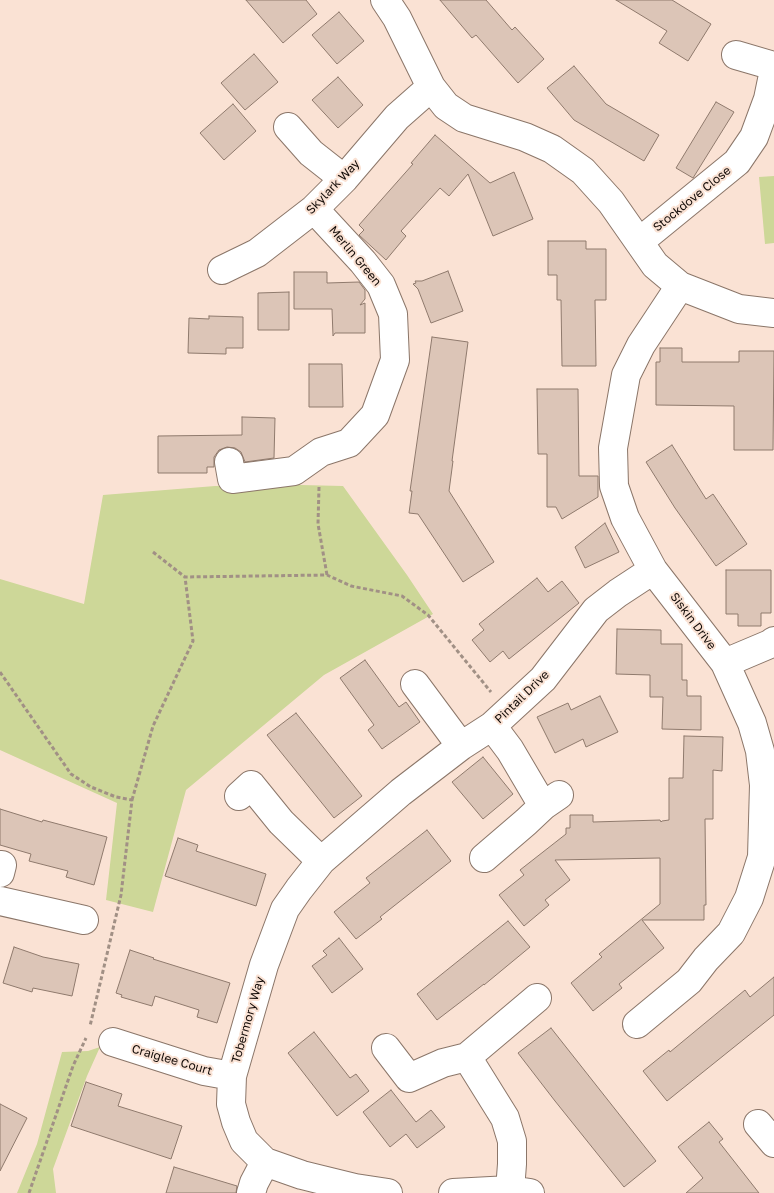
<!DOCTYPE html>
<html>
<head>
<meta charset="utf-8">
<style>
	body { margin:0 }
	canvas { display:block; background:#fae2d4 }
</style>
</head>
<body>
<canvas width="774" height="1193"></canvas>
<script>
const context = document.querySelector('canvas').getContext('2d');
context.lineJoin = 'round';
function paint(path, color) { context.fillStyle = color; context.fill(path, 'evenodd'); }
const shape = rows => new Path2D(rows.map(r => 'M' + r).join(''));
function stroke(path, color, width, dash) { context.strokeStyle = color; context.lineWidth = width; context.lineCap = dash ? 'butt' : 'round'; context.setLineDash(dash || []); context.stroke(path); }
function drawText(font, color, halo, rows, align = 'center') {
  context.font = font + ' "Golos Text",sans-serif'; context.lineWidth = 4; context.setLineDash([]); context.textBaseline = 'middle'; context.strokeStyle = halo; context.fillStyle = color; for (const [text, x, y, turn = 0] of rows) {
    context.save(); context.translate(x, y); context.rotate((+turn || 0) * Math.PI / 180); context.textAlign = isNaN(turn) ? turn : align; if (halo) context.strokeText(text, 0, 0); context.fillText(text, 0, 0); context.restore();
  }
}
const green = shape([
	[774,176,774,243,765,244,759,177],
	[300,485,343,486,407,575,433,614,324,675,186,790,153,912,106,900,117,803,0,750,0,579,84,604,103,495,215,486],
	[100,1047,87,1076,53,1169,56,1193,17,1193,37,1144,62,1052,88,1051]
]);
const building = shape([
	[246,0,306,0,317,14,283,43,246,0],
	[440,0,486,0,512,30,515,27,544,59,518,83,476,35,472,38,440,0],
	[616,0,672,0,711,24,688,61,659,43,667,31,616,0],
	[339,12,364,41,337,64,312,35,339,12],
	[254,54,278,82,245,110,221,83,254,54],
	[574,66,606,104,659,135,644,161,574,120,547,88,574,66],
	[338,77,363,105,338,128,312,100,338,77],
	[716,102,734,112,693,178,676,168,716,102],
	[233,104,256,131,224,160,200,133,233,104],
	[435,135,490,183,514,172,533,219,493,236,468,174,449,196,440,188,401,231,406,236,386,260,359,235,364,230,359,225,413,164,411,163,435,135],
	[548,241,586,241,586,249,606,249,606,300,595,300,596,366,562,366,561,300,557,300,557,275,548,275,548,241],
	[448,271,463,311,431,323,418,289,413,284,416,283,415,281,422,281,448,271],
	[294,272,327,272,327,283,359,282,365,290,365,299,360,305,365,303,365,333,335,333,333,336,332,309,294,309,294,272],
	[289,292,289,330,258,330,258,293,289,292],
	[209,316,243,317,243,348,226,348,226,354,188,353,189,318,209,319,209,316],
	[432,337,468,342,452,461,453,461,449,491,494,562,463,582,418,514,409,513,412,491,410,491,432,337],
	[660,348,682,348,682,362,739,362,739,351,774,351,773,450,734,450,734,406,656,405,656,362,660,362,660,348],
	[309,364,342,364,343,407,309,407,309,364],
	[537,389,578,389,579,476,598,476,598,497,562,519,556,507,547,507,547,454,538,454,537,389],
	[242,417,275,418,274,458,245,462,241,452,235,448,227,447,219,450,214,457,214,467,207,467,207,473,158,473,158,436,242,435,242,417],
	[672,445,706,499,713,494,747,544,716,566,675,508,646,462,672,445],
	[605,523,619,552,585,568,575,547,605,523],
	[726,570,771,570,771,613,761,613,761,626,738,626,738,614,726,614,726,570],
	[537,578,548,592,562,581,579,603,509,659,503,651,490,662,472,640,484,630,479,624,537,578],
	[617,629,661,630,661,644,682,644,682,680,687,680,687,696,701,696,701,730,662,729,663,697,650,697,650,675,616,674,617,629],
	[365,660,399,707,406,702,420,722,382,749,368,730,374,725,340,678,365,660],
	[600,696,618,732,586,747,583,739,555,753,537,717,568,703,571,710,600,696],
	[296,713,362,796,334,818,267,735,296,713],
	[684,736,723,737,722,771,713,770,713,819,705,819,706,905,704,905,704,920,642,920,664,948,619,984,622,988,593,1011,571,983,602,957,599,954,660,904,660,858,555,860,570,880,545,900,549,905,524,926,499,895,524,875,520,870,566,834,566,828,570,828,570,815,593,815,593,822,660,820,661,822,662,821,669,820,669,778,683,778,684,736],
	[483,757,513,794,483,819,452,782,483,757],
	[0,809,42,822,43,820,107,837,94,885,66,877,68,871,29,861,31,854,0,845,0,809],
	[427,830,451,861,380,917,382,919,356,939,334,912,370,883,366,878,427,830],
	[178,838,198,845,196,851,266,874,256,906,165,876,178,838],
	[508,921,530,947,484,985,484,984,437,1020,417,994,508,921],
	[339,938,363,969,332,993,312,966,327,955,323,951,339,938],
	[14,947,43,957,79,964,72,996,33,988,32,992,3,983,14,947],
	[130,950,154,958,153,959,230,983,217,1023,197,1017,199,1010,155,996,152,1006,121,997,122,995,116,993,130,950],
	[774,977,774,1015,667,1101,643,1071,669,1050,670,1052,745,990,750,997,774,977],
	[551,1028,656,1161,624,1187,555,1101,518,1053,551,1028],
	[314,1032,350,1078,356,1074,369,1091,337,1116,288,1053,314,1032],
	[86,1082,122,1094,118,1106,182,1126,171,1159,71,1126,86,1082],
	[391,1090,416,1122,431,1110,445,1127,417,1148,406,1134,390,1147,363,1112,391,1090],
	[0,1104,27,1118,0,1171,0,1104],
	[709,1122,723,1139,719,1142,759,1193,686,1193,703,1178,678,1147,709,1122],
	[174,1167,237,1186,236,1193,166,1193,174,1167]
]);
const path = shape([
	[319,487,318,524,327,575],
	[153,552,185,577],
	[0,672,71,774,91,787,116,797,132,800,121,895,90,1026],
	[132,800,153,726,193,641,185,577,327,575,351,586,402,596,428,615,491,692],
	[29,1193,73,1066,86,1038]
]);
const minor = shape([
	[385,0,397,18,431,87,446,106,464,118,525,137,552,149,583,171,611,202,655,265,680,286,739,309,774,313],
	[736,55,774,66],
	[288,127,311,153,344,179],
	[639,242,737,162,754,137,768,99,774,70],
	[222,270,257,253,314,209,344,179,397,117,431,87],
	[229,462,232,479,294,471,321,452,349,443,375,415,395,360,393,314,381,285,363,262,314,209],
	[725,663,770,644,774,641],
	[415,684,461,746],
	[492,726,510,750,543,806,559,795],
	[239,796,251,785,281,822,321,861],
	[484,858,526,822,543,806],
	[0,873,2,865],
	[0,901,84,920],
	[637,1024,689,981,706,959,731,933,749,898,762,857,764,785,760,751,752,723,725,663,653,570,625,518,614,486,613,448,626,375,641,345,680,286],
	[113,1042,204,1071,232,1076],
	[386,1048,409,1078,443,1063,467,1057,537,998],
	[467,1057,505,1118,512,1141,512,1164,510,1190],
	[758,1124,774,1143],
	[251,1193,254,1183,265,1162],
	[388,1193,355,1188,302,1175,265,1162,244,1141,236,1122,231,1104,232,1076,264,965,285,909,299,889,321,861,401,792,461,746,492,726,543,679,596,610,618,593,653,570],
	[453,1193,510,1190,530,1193]
]);
const streetNames = [
	["Skylark Way",333,187,-46],
	["Stockdove Close",692,199,-39],
	["Merlin Green",355,256,50],
	["Siskin Drive",693,621,53],
	["Pintail Drive",522,697,-44],
	["Tobermory Way",248,1020,-74],
	["Craiglee Court",172,1060,16]
];
paint(green, '#cdd798');
paint(building, '#dcc5b7');
stroke(building, '#8f7a6d', 1);
stroke(minor, '#8b7669', 30);
stroke(path, '#a19085', 3, [4, 2.5]);
stroke(minor, '#fff', 28);
drawText('12px', '#130b07', '#fae2d4', streetNames);
</script>
</body>
</html>
